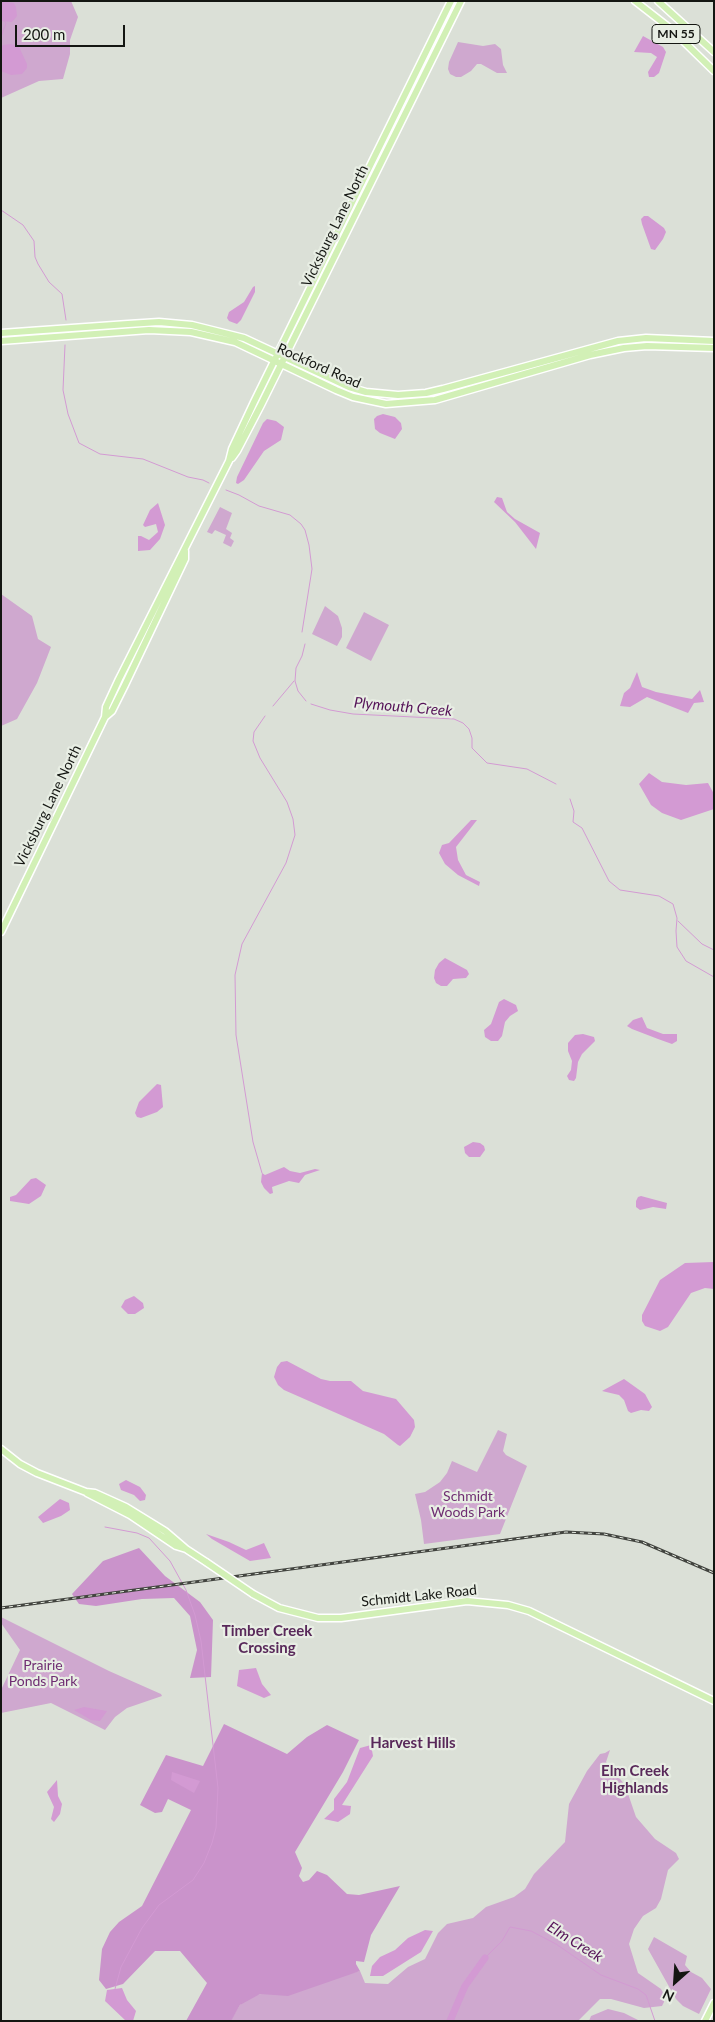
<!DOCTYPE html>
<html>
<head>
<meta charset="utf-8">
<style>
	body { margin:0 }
	#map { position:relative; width:715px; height:2022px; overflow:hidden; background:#dbe0d7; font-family:Lato,sans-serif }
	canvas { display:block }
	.frame { position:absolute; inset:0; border:2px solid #141612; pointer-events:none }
	.north { position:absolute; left:650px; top:1957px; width:50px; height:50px; -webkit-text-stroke:4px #e8eee4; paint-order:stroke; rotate:206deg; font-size:14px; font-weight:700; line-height:20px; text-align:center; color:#141612 }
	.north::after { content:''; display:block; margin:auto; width:18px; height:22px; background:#141612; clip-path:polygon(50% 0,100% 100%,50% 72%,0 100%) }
	.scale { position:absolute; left:15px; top:25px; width:110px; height:22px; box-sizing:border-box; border:2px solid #141612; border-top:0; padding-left:6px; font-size:15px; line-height:18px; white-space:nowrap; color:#141612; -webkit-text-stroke:4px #e8eee4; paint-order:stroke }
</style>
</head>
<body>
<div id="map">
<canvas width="715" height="2022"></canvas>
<div class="frame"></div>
<div class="north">N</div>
<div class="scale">200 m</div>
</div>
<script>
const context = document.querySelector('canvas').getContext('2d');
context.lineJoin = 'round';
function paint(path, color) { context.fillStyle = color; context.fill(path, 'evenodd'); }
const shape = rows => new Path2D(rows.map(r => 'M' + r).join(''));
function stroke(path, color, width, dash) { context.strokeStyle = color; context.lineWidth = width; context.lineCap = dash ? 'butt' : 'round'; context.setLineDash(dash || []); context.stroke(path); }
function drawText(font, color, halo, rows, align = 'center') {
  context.font = font + ' Lato,sans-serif'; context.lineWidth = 4.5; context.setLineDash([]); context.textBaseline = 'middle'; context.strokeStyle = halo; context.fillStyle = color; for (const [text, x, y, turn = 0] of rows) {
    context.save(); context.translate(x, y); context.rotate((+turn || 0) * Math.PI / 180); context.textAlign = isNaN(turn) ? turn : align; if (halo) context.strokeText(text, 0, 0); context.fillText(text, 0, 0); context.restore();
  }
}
const green = shape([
	[1,1,71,1,78,17,70,40,70,54,63,79,39,81,1,98],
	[458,42,483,46,495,44,501,49,503,65,507,73,497,73,481,64,477,64,471,71,461,77,456,77,450,74,448,69,449,62],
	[220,507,232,513,226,529,232,533,230,538,234,541,231,547,223,543,226,535,215,530,212,534,207,532],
	[1,594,32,616,38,639,51,647,37,683,17,719,1,726],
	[325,606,338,616,342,628,342,637,337,646,312,634],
	[364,612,389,625,371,661,346,648],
	[498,1430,507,1434,503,1451,506,1455,527,1466,500,1534,424,1544,421,1520,415,1494,425,1492,440,1482,447,1473,452,1461,477,1472],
	[1,1617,109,1671,161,1694,162,1696,127,1708,115,1717,105,1730,51,1703,1,1713,1,1690,20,1650,1,1623],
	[610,1750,606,1762,625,1785,636,1817,655,1839,676,1853,679,1859,668,1870,661,1899,656,1908,643,1916,634,1929,629,1944,638,1973,661,1989,666,1998,662,2006,644,2008,611,1999,600,1999,578,2021,230,2021,240,2005,251,1995,271,1993,360,1971,365,1983,388,1984,408,1967,425,1959,438,1933,447,1924,473,1918,486,1907,514,1897,525,1889,534,1874,565,1842,569,1804,587,1771,600,1754,605,1753],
	[654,1937,687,1956,685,1965,691,1972,702,1978,711,1989,699,2014,683,2006,676,1999,648,1949],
	[608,2009,624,2013,640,2021,589,2021,591,2016]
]);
const forest = shape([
	[139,1548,165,1576,200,1602,213,1620,211,1677,190,1678,197,1650,190,1616,174,1598,142,1599,96,1606,79,1604,72,1594,103,1561],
	[224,1724,287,1754,307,1737,327,1725,359,1740,343,1772,295,1852,302,1868,299,1876,303,1882,309,1880,317,1871,327,1875,347,1894,359,1895,400,1886,371,1935,364,1962,356,1961,356,1964,360,1971,288,1996,260,1994,240,2005,231,2021,186,2021,207,1983,180,1951,155,1951,123,1984,106,1989,99,1980,102,1949,110,1932,119,1922,142,1906,191,1810,168,1799,162,1812,155,1813,140,1805,166,1755,203,1766]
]);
const water = shape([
	[1,1,14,3,16,7,17,16,12,22,1,21],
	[643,36,663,47,666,52,659,73,654,77,649,77,648,72,657,57,651,53,634,52],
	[11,44,19,47,27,64,27,68,22,74,11,75,1,71,1,47,3,45],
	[644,216,648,216,664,228,666,232,663,239,655,250,651,249,642,224,641,219],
	[255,286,255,292,241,320,237,324,229,321,227,318,229,312,244,302,253,287],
	[383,414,395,417,401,423,402,429,395,439,380,433,375,429,374,419,377,416],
	[267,419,276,421,284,427,281,440,264,451,244,480,238,484,236,483,237,477,263,423],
	[497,497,502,498,507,512,515,519,540,533,536,549,515,522,494,502],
	[158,503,165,525,160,539,150,550,138,551,138,536,141,536,149,540,158,532,156,524,145,527,143,525,150,510],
	[637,672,642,687,656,692,692,699,700,690,704,702,694,703,688,713,647,697,630,707,620,706,624,693,630,688],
	[649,773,662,782,686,785,708,783,714,794,714,809,681,820,662,813,651,805,639,784],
	[471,820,477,820,456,847,458,860,466,875,480,882,479,886,458,875,445,864,439,853,442,845,449,843],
	[445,958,467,970,469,974,466,978,453,979,447,986,441,986,436,983,434,978,435,970,439,963],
	[504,999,516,1005,518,1011,510,1016,505,1022,502,1036,498,1041,491,1041,485,1037,484,1030,491,1024,499,1002],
	[642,1017,647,1028,663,1034,677,1034,677,1041,672,1044,658,1039,632,1029,627,1026,633,1020],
	[583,1034,594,1037,595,1041,582,1054,578,1062,576,1078,574,1081,569,1080,567,1076,571,1070,572,1061,568,1051,568,1043,575,1035],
	[157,1084,161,1085,163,1107,157,1112,141,1118,137,1117,135,1113,139,1102],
	[473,1142,480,1143,484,1146,485,1150,480,1157,469,1157,465,1153,464,1147],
	[284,1167,290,1171,300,1173,315,1169,320,1170,305,1175,299,1183,289,1181,272,1187,273,1193,270,1194,264,1188,261,1182,262,1173,265,1175],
	[36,1178,46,1185,41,1196,29,1204,10,1201,10,1197,16,1195,31,1179],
	[641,1196,667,1203,666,1209,653,1207,640,1210,636,1207,636,1201,638,1197],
	[714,1262,714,1289,705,1288,691,1293,668,1327,660,1331,645,1326,642,1321,642,1315,660,1280,685,1263],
	[134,1296,143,1303,144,1308,135,1314,128,1314,121,1307,125,1300],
	[287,1361,321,1379,330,1381,351,1381,363,1391,396,1399,414,1420,415,1427,410,1437,400,1446,398,1445,384,1434,284,1390,278,1385,274,1377,277,1367,281,1362],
	[624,1379,645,1394,652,1407,649,1411,641,1410,631,1413,628,1411,624,1400,619,1395,602,1391],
	[126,1480,140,1487,146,1495,145,1500,140,1501,134,1495,121,1490,119,1484],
	[60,1499,69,1503,70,1510,61,1516,43,1523,38,1517],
	[206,1534,229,1542,246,1550,264,1543,271,1558,250,1561,212,1539],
	[256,1668,262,1684,271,1695,264,1698,237,1686,239,1670],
	[84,1707,107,1711,100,1721,91,1720,74,1710],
	[371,1745,373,1756,342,1805,351,1806,350,1814,338,1822,324,1819,334,1810,334,1799,347,1782,360,1748],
	[172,1772,200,1781,194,1793,171,1780],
	[57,1780,58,1796,62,1804,60,1814,54,1822,51,1819,54,1807,47,1792],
	[425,1930,433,1931,421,1952,383,1976,370,1976,372,1966,380,1957,395,1950,408,1938],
	[122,1988,127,2000,136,2011,133,2021,126,2021,105,2001,107,1990]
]);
const stream = shape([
	[1,37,6,23,4,21],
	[1,210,23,225,34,241,35,257,38,264,49,282,62,294,66,320],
	[65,345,63,390,68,414,79,443,100,454,143,459,188,477,203,480,209,483],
	[226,490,239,495,259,506,290,515,301,524,305,530,309,545,312,569,302,632],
	[305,644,302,656,296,668,295,681,298,691,306,701],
	[311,704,330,710,353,714,454,719,463,723,469,729,472,738,472,748,487,763,527,769,556,784],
	[273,706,294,681],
	[570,799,574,811,573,822,582,828,609,881,620,890,659,896,673,904,677,918,676,931,677,947,686,961,714,977],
	[678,921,702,944,714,950],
	[262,1173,253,1142,236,1035,235,975,242,944,286,863,295,835,293,819,287,802,260,758,253,741,254,732,265,716],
	[105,1527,137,1533,149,1538,170,1561,186,1590,195,1615,201,1641,218,1788,216,1828,212,1843,204,1863,193,1880,159,1905,142,1928,121,1967,115,1989],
	[485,1958,502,1941,510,1927,531,1931,556,1944,601,1975,638,1989,646,1995,655,2021]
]);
const river = shape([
	[450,2021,465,1986,485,1958]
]);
const major = shape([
	[635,1,671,29,714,71],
	[658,1,714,52],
	[1,333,128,324,159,322,192,325,244,338,349,387,366,392,398,395,426,393,443,389,618,341,646,338,714,341],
	[1,341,149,330,191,332,235,342,336,390,353,397,386,404,435,400,590,355,624,348,647,346,714,348],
	[232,458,237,451,261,405,461,1],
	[105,717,112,711,125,685,185,559,185,551],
	[1,932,105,717,106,707,119,679,229,461,232,449,254,402,451,1],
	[1,1449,20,1464,37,1473,86,1492,95,1493,126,1507,165,1531,186,1549],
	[87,1493,130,1515,176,1546,186,1549,206,1562],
	[253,1594,279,1608,318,1618,341,1618,467,1601,508,1605,529,1611,714,1701],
	[705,2021,714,2003]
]);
const rail = shape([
	[1,1608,566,1532,604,1534,642,1542,714,1573]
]);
const majorBridge = shape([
	[206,1562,253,1594]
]);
const shields = [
	[676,34,48]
];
const shieldNames = [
	["MN 55",676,34]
];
const streetNames = [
	["Vicksburg Lane North",335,226,-64],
	["Rockford Road",319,366,24],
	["Vicksburg Lane North",48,806,-64],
	["Schmidt Lake Road",419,1596,-6]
];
const parkNames = [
	["Schmidt",468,1496],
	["Woods Park",468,1512],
	["Prairie",43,1665],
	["Ponds Park",43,1681]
];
const waterNames = [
	["Plymouth Creek",403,707,5],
	["Elm Creek",575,1942,32]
];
const neighbourhoodNames = [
	["Timber Creek",267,1631],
	["Crossing",267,1648],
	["Harvest Hills",413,1743],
	["Elm Creek",635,1771],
	["Highlands",635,1788]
];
paint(green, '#cfa8cf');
paint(forest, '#ca93cb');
paint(water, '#d39ad3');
stroke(stream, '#d39ad3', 1);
stroke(river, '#d39ad3', 7);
stroke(major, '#fff', 9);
stroke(major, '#d2f0b6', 6);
stroke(rail, '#42443f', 3);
stroke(rail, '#e8eee4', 1, [4]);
stroke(majorBridge, '#fff', 9, []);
stroke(majorBridge, '#d2f0b6', 6);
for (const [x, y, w] of shields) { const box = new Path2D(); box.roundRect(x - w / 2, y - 9.5, w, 19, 4); context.fillStyle = '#e8eee4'; context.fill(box); stroke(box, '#141612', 1); }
drawText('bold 12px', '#141612', null, shieldNames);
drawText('14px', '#141612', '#e8eee4', streetNames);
drawText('14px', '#6f2d72', '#e8eee4', parkNames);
drawText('italic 15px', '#551258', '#e8eee4', waterNames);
drawText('bold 15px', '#59295a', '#e8eee4', neighbourhoodNames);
</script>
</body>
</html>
